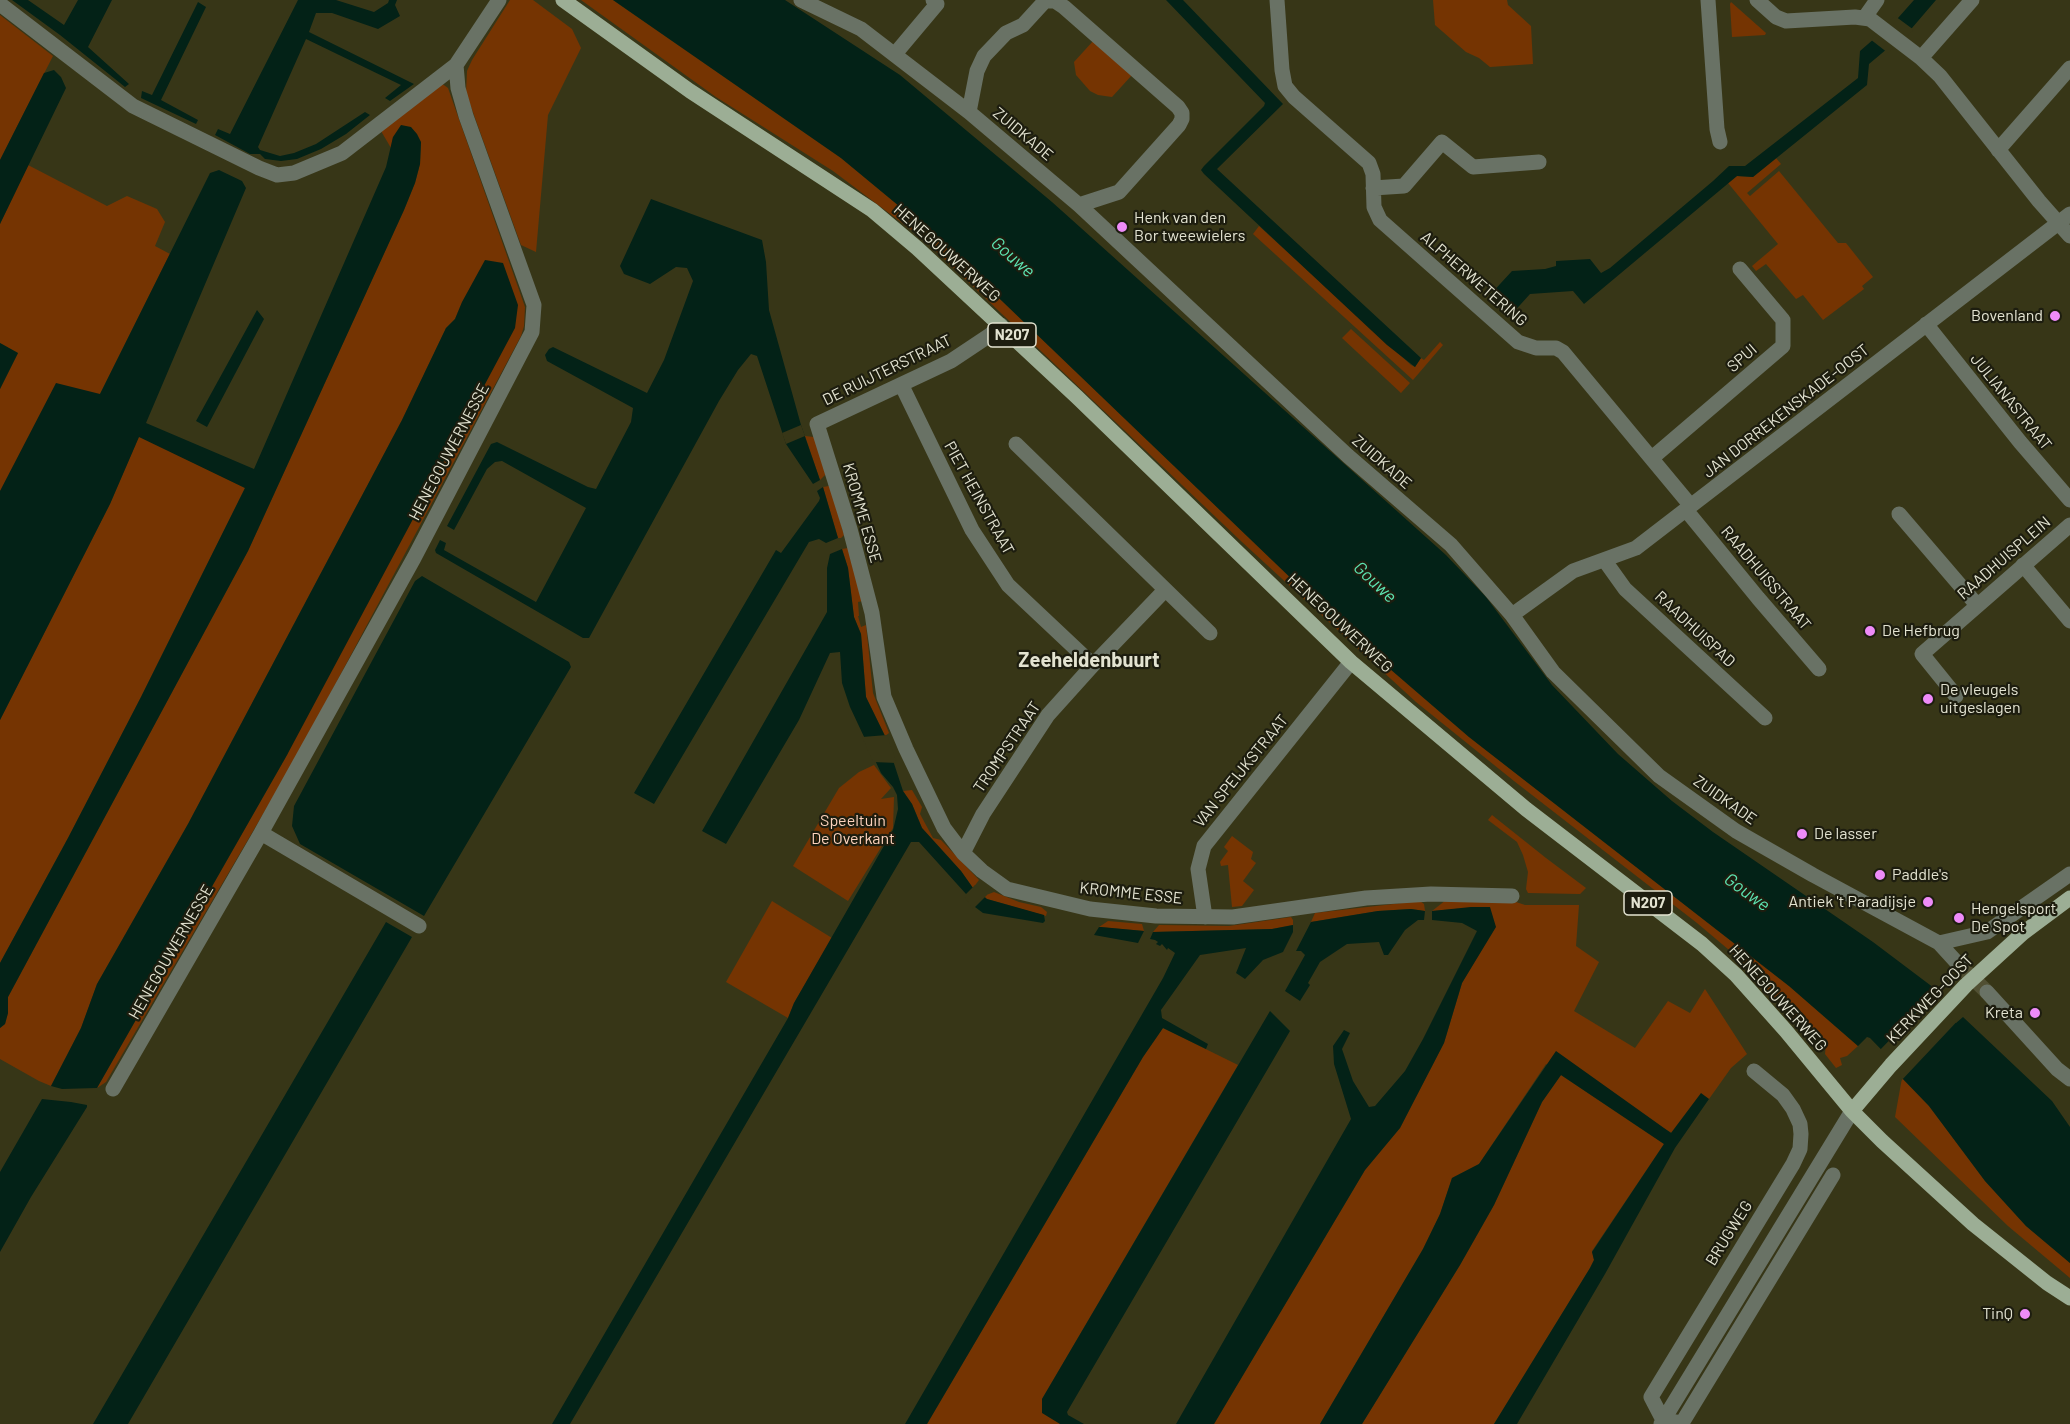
<!DOCTYPE html>
<html>
<head>
<meta charset="utf-8">
<style>
	body { margin:0 }
	canvas { display:block; background:#373617 }
</style>
</head>
<body>
<canvas width="2070" height="1424"></canvas>
<script>
const context = document.querySelector('canvas').getContext('2d');
context.lineJoin = 'round';
function paint(path, color) { context.fillStyle = color; context.fill(path, 'evenodd'); }
const shape = rows => new Path2D(rows.map(r => 'M' + r).join(''));
function stroke(path, color, width, dash) { context.strokeStyle = color; context.lineWidth = width; context.lineCap = dash ? 'butt' : 'round'; context.setLineDash(dash || []); context.stroke(path); }
function drawText(font, color, halo, rows, align = 'center') {
  context.font = font + ' Barlow,sans-serif'; context.lineWidth = 4.5; context.setLineDash([]); context.textBaseline = 'middle'; context.strokeStyle = halo; context.fillStyle = color; for (const [text, x, y, turn = 0] of rows) {
    context.save(); context.translate(x, y); context.rotate((+turn || 0) * Math.PI / 180); context.textAlign = isNaN(turn) ? turn : align; if (halo) context.strokeText(text, 0, 0); context.fillText(text, 0, 0); context.restore();
  }
}
const green = shape([
	[510,0,533,0,572,29,581,48,548,115,536,252,521,245,466,93,467,71,472,60],
	[581,0,613,0,841,158,928,230,1346,631,1469,737,1789,986,1858,1046,1847,1056,1840,1058,1842,1065,1836,1068,1825,1054,1826,1044,1808,1024,1798,1024,1735,955,1697,923,1514,781,1416,702,1242,542,922,238,833,171,716,97],
	[1433,0,1507,0,1508,5,1531,26,1533,64,1490,67,1479,58,1466,52,1435,25],
	[1731,2,1766,33,1765,35,1732,37,1730,4],
	[0,15,53,56,0,160],
	[1094,40,1132,75,1112,97,1098,95,1090,91,1076,75,1074,62],
	[441,83,448,88,525,307,524,326,521,336,297,756,106,1082,97,1088,287,755,462,302,455,319,446,328,402,420,188,824,97,984,81,1028,51,1086,39,1081,0,1059,0,1028,5,1024,8,1013,8,997,248,551,404,210,415,183,420,164,421,142,393,137,391,148,381,131],
	[1776,158,1781,164,1747,193,1750,196,1779,171,1838,243,1846,243,1873,277,1862,286,1864,289,1823,320,1803,295,1796,299,1766,264,1756,271,1752,266,1778,244,1728,183,1737,176,1753,177],
	[28,165,107,206,127,196,157,209,165,222,155,246,170,254,100,394,0,491,0,389,18,353,0,343,0,224],
	[1259,226,1411,365,1415,367,1421,358,1424,360,1440,342,1443,345,1413,380,1253,234],
	[1351,329,1410,383,1401,393,1342,338],
	[139,436,245,488,141,697,68,838,0,963,0,720,110,504],
	[805,436,814,437,826,474,820,480],
	[829,486,831,488,844,535,841,538,838,538,823,487],
	[848,548,863,601,858,602,859,616,858,616,861,627,866,625,873,693,889,733,885,736,866,697,861,634,854,617,848,568,842,549],
	[874,765,891,788,881,799,894,797,893,828,848,901,793,866,839,788,859,772],
	[912,790,922,807,920,814,933,838,941,840,979,880,973,888,961,871,922,828,912,804,903,791],
	[1492,815,1546,858,1586,888,1580,894,1528,893,1526,889,1528,872,1523,855,1517,842,1488,820],
	[1232,836,1253,852,1251,859,1256,863,1243,881,1254,890,1242,906,1232,907,1228,865,1221,866,1220,862,1228,851,1224,847],
	[994,892,1019,902,1041,907,1047,912,1046,916,987,899,984,896],
	[1446,900,1510,900,1525,905,1579,905,1576,946,1599,962,1574,1011,1635,1048,1668,1001,1690,1013,1705,989,1747,1054,1731,1068,1709,1099,1701,1094,1672,1133,1546,1064,1479,1164,1452,1178,1440,1214,1423,1249,1320,1424,1214,1424,1365,1170,1400,1128,1444,1043,1462,983,1495,927,1478,907,1432,911],
	[772,901,832,938,794,1003,788,1018,726,982],
	[1420,901,1424,904,1425,911,1411,909,1378,911,1311,922,1315,913],
	[1291,917,1293,920,1293,925,1272,929,1153,932,1159,925,1229,926],
	[1108,921,1142,924,1144,931,1099,927],
	[1163,1028,1238,1065,1042,1399,1061,1424,927,1424,1143,1057],
	[1561,1075,1664,1144,1592,1251,1594,1260,1590,1268,1494,1424,1362,1424,1460,1265,1494,1205,1542,1102],
	[1902,1078,1929,1106,1985,1181,2026,1226,2070,1263,2070,1278,2008,1226,1895,1117]
]);
const water = shape([
	[12,0,28,0,64,25,78,0,112,0,88,47,129,84,125,87,60,35],
	[298,0,336,0,374,12,388,3,389,0,397,0,395,5,400,16,378,29,332,13,316,13,309,32,414,84,390,101,385,98,401,85,306,39,258,147,260,150,280,156,294,153,316,144,365,112,370,115,346,134,321,149,297,159,281,161,265,159,260,154,250,154,215,135,218,129,230,134],
	[613,0,785,0,900,75,1052,202,1446,555,1486,597,1552,685,1618,754,1672,801,1713,832,1873,942,1938,991,1931,999,1956,1023,1963,1017,2052,1101,2070,1127,2070,1263,2026,1226,1985,1181,1929,1106,1902,1078,1905,1074,1870,1038,1867,1037,1858,1046,1789,986,1469,737,1346,631,928,230,841,158],
	[1166,0,1183,0,1283,104,1217,169,1421,358,1415,367,1387,345,1204,174,1201,170,1204,166,1264,106,1265,103],
	[1914,0,1936,0,1912,28,1869,64,1867,85,1753,177,1737,176,1584,304,1573,291,1530,294,1511,315,1489,296,1512,271,1545,269,1556,266,1556,261,1590,259,1601,273,1610,268,1713,181,1729,166,1745,166,1858,78,1860,51,1898,18],
	[198,2,206,7,161,100,198,120,196,124,141,98,142,91,152,95],
	[54,70,61,77,66,88,0,224,0,160,44,73],
	[401,125,411,127,417,134,421,142,420,164,415,183,404,210,248,551,8,997,8,1013,5,1024,0,1028,0,963,68,838,141,697,245,488,139,437,110,504,0,720,0,491,56,383,100,394,210,173,219,170,242,181,246,188,146,423,254,469,386,167,393,137],
	[651,199,762,240,766,262,769,310,801,425,820,480,813,484,786,444,757,356,751,354,738,370,719,401,589,638,583,638,436,553,435,550,440,540,446,543,444,550,536,602,586,508,502,461,495,462,487,469,454,530,447,526,491,444,497,442,588,487,596,489,631,422,633,408,547,361,545,355,549,349,553,347,647,393,664,360,693,281,687,268,676,267,650,284,624,274,620,266],
	[485,260,503,263,518,305,515,328,287,755,97,1088,62,1089,51,1086,81,1028,97,984,188,824,402,420,446,328,455,319,462,302],
	[257,310,264,319,207,427,196,421],
	[0,343,18,353,0,389],
	[823,487,838,538,826,543,819,539,809,542,654,804,634,793,776,550,781,553,819,501,820,498,817,491],
	[842,549,848,568,854,617,861,634,866,697,885,736,903,791,912,804,922,828,961,871,973,888,987,899,1044,915,1045,921,1043,923,983,913,975,907,966,894,919,842,911,842,570,1424,552,1424,788,1018,794,1003,893,830,898,809,897,795,893,787,881,773,850,707,842,683,840,652,830,653,799,720,726,844,702,831,827,612,827,568,830,554],
	[422,576,569,662,571,667,424,916,300,844,292,826,294,806,415,581],
	[1471,907,1490,907,1496,927,1462,983,1444,1043,1400,1128,1365,1170,1214,1424,1176,1424,1351,1119,1334,1064,1333,1046,1344,1030,1350,1033,1342,1049,1353,1081,1369,1107,1375,1106,1405,1071,1423,1039,1477,931,1462,923,1432,920,1432,911],
	[1411,909,1425,911,1424,920,1418,920,1405,930,1388,955,1384,955,1379,942,1347,944,1320,962,1308,983,1310,985,1300,1001,1285,991,1305,955,1301,951,1296,951,1311,922,1378,911],
	[386,922,412,937,128,1424,93,1424],
	[1293,925,1293,932,1283,952,1263,960,1245,979,1236,973,1246,948,1200,955,1161,1010,1162,1018,1208,1044,1206,1049,1163,1028,1143,1057,927,1424,905,1424,1163,978,1175,953,1168,948,1167,950,1162,944,1160,946,1156,944,1158,942,1155,940,1150,939,1153,932,1272,929],
	[1099,927,1101,927,1144,931,1138,943,1094,935],
	[1270,1011,1290,1031,1067,1412,1068,1415,1084,1424,1060,1424,1042,1413,1042,1399],
	[1556,1051,1671,1133,1701,1093,1709,1099,1675,1148,1605,1274,1517,1424,1494,1424,1590,1268,1594,1260,1592,1252,1664,1144,1561,1075,1542,1102,1494,1205,1460,1265,1362,1424,1320,1424,1423,1249,1440,1214,1452,1178,1479,1164],
	[42,1099,71,1102,87,1105,87,1107,31,1197,0,1252,0,1172]
]);
const pier = shape([
	[1895,16,1914,30,1888,53,1870,39],
	[801,425,805,436,786,444,782,433],
	[887,735,897,763,873,762,862,737],
	[975,885,987,895,973,909,964,896],
	[1939,989,1940,993,1934,1000,1955,1020,1961,1014,1964,1014,1900,1082,1899,1078,1901,1074,1879,1051]
]);
const minorTunnel = shape([
	[1960,966,1987,992]
]);
const minor = shape([
	[801,0,861,29,969,112,1079,205,1348,456,1451,545,1512,615,1553,672,1659,776,1736,831,1813,875,1939,943,1960,966],
	[1277,0,1282,70,1285,86,1294,97,1369,163,1373,174,1374,207,1380,220,1518,342,1536,348,1556,348,1563,352,1691,506],
	[1708,0,1717,129,1720,142],
	[1757,0,1776,17,1786,21,1855,17,1870,19,1921,58],
	[1972,0,1921,58,1940,76,2039,201,2070,236],
	[0,4,133,106,259,168,277,175,294,173,342,153,456,65,499,0],
	[1865,17,1877,0],
	[895,54,937,4,933,0],
	[969,112,977,71,984,56,1006,33,1023,25,1045,1,1055,1,1064,7,1178,107,1182,113,1182,119,1179,125,1119,192,1079,205],
	[1998,150,2070,68],
	[1373,188,1404,186,1442,142,1473,167,1539,162],
	[1926,324,2020,442,2070,500],
	[1001,325,990,335,951,361,817,424,850,529,872,613,884,697,906,749,944,828,963,853,982,871,1007,889,1090,909,1156,916,1233,917,1366,898,1431,894,1512,896],
	[902,386,972,530,1008,585,1093,665],
	[1016,444,1210,633],
	[1652,458,1783,346,1783,320,1740,269],
	[1686,510,1758,598,1819,669],
	[1899,514,1977,605],
	[1605,561,1625,589,1765,718],
	[2023,565,2070,621],
	[1512,615,1573,571,1636,548,2070,214],
	[1956,696,1922,654,2070,525],
	[963,853,983,814,1048,715,1093,665,1165,590],
	[1205,917,1198,869,1204,846,1351,662],
	[419,926,261,833,414,558,532,332,534,305,466,116,458,88,456,65],
	[1939,943,1987,932,2070,874],
	[1987,992,2057,1069,2070,1079],
	[1754,1071,1783,1095,1793,1109,1800,1124,1801,1134,1800,1149,1793,1164,1651,1397,1663,1420,1682,1423,1833,1175],
	[113,1089,261,833],
	[1661,1424,1852,1111]
]);
const major = shape([
	[563,0,690,91,872,210,917,248,1077,397,1351,662,1526,809,1702,944,1736,975,1786,1031,1852,1111,1882,1141,1973,1224,2047,1283,2070,1298],
	[1852,1111,1891,1065,1966,985,2023,933,2070,898]
]);
const markers = [
	[1122,227,6,"#ee8bf8"],
	[2055,316,6,"#ee8bf8"],
	[1870,631,6,"#ee8bf8"],
	[1928,699,6,"#ee8bf8"],
	[1802,834,6,"#ee8bf8"],
	[1880,875,6,"#ee8bf8"],
	[1928,902,6,"#ee8bf8"],
	[1959,918,6,"#ee8bf8"],
	[2035,1013,6,"#ee8bf8"],
	[2025,1314,6,"#ee8bf8"]
];
const shields = [
	[1012,335,48],
	[1648,903,48]
];
const shieldNames = [
	["N207",1012,335],
	["N207",1648,903]
];
const streetNames = [
	["ZUIDKADE",1023,134,40],
	["HENEGOUWERWEG",947,253,42],
	["ALPHERWETERING",1474,279,41],
	["SPUI",1742,358,-41],
	["DE RUIJTERSTRAAT",887,370,-26],
	["JULIANASTRAAT",2011,402,51],
	["JAN DORREKENSKADE-OOST",1786,411,-38],
	["HENEGOUWERNESSE",449,452,-62],
	["ZUIDKADE",1382,462,41],
	["PIET HEINSTRAAT",979,498,61],
	["KROMME ESSE",862,513,74],
	["RAADHUISPLEIN",2004,558,-41],
	["RAADHUISSTRAAT",1766,578,50],
	["HENEGOUWERWEG",1340,623,43],
	["RAADHUISPAD",1695,629,43],
	["TROMPSTRAAT",1007,747,-56],
	["VAN SPEIJKSTRAAT",1241,771,-51],
	["ZUIDKADE",1725,800,35],
	["KROMME ESSE",1131,893,6],
	["HENEGOUWERNESSE",171,952,-60],
	["HENEGOUWERWEG",1778,998,48],
	["KERKWEG-OOST",1930,999,-46],
	["BRUGWEG",1729,1233,-58]
];
const poiNames = [
	["Henk van den",1134,218],
	["Bor tweewielers",1134,236],
	["Bovenland",2043,316,"right"],
	["De Hefbrug",1882,631],
	["De vleugels",1940,690],
	["uitgeslagen",1940,708],
	["De lasser",1814,834],
	["Paddle's",1892,875],
	["Antiek 't Paradijsje",1916,902,"right"],
	["Hengelsport",1971,909],
	["De Spot",1971,927],
	["Kreta",2023,1013,"right"],
	["TinQ",2013,1314,"right"]
];
const parkNames = [
	["Speeltuin",853,821],
	["De Overkant",853,839]
];
const waterNames = [
	["Gouwe",1013,257,41],
	["Gouwe",1375,582,43],
	["Gouwe",1747,892,36]
];
const quarterNames = [
	["Zeeheldenbuurt",1089,660]
];
paint(green, '#753402');
paint(water, '#032217');
paint(pier, '#373617');
stroke(minorTunnel, '#515033', 15, [15, 8]);
stroke(minor, '#697265', 15);
stroke(major, '#9cae95', 15);
for (const [x, y, r, color] of markers) { const dot = new Path2D(); dot.arc(x, y, r, 0, 2 * Math.PI); context.fillStyle = color; context.fill(dot); stroke(dot, '#1d1d0f', 2); }
for (const [x, y, w] of shields) { const box = new Path2D(); box.roundRect(x - w / 2, y - 12, w, 24, 4.5); context.fillStyle = '#1d1d0f'; context.fill(box); stroke(box, '#e3e3d1', 1.5); }
drawText('bold 15px', '#e3e3d1', null, shieldNames);
drawText('16px', '#e3e3d1', '#1d1d0f', streetNames);
drawText('16px', '#e3e3d1', '#1d1d0f', poiNames, 'left');
drawText('16px', '#fdd3bd', '#1d1d0f', parkNames);
drawText('italic 18px', '#5de3b1', '#1d1d0f', waterNames);
drawText('bold 20px', '#e3e3d1', '#1d1d0f', quarterNames);
</script>
</body>
</html>
